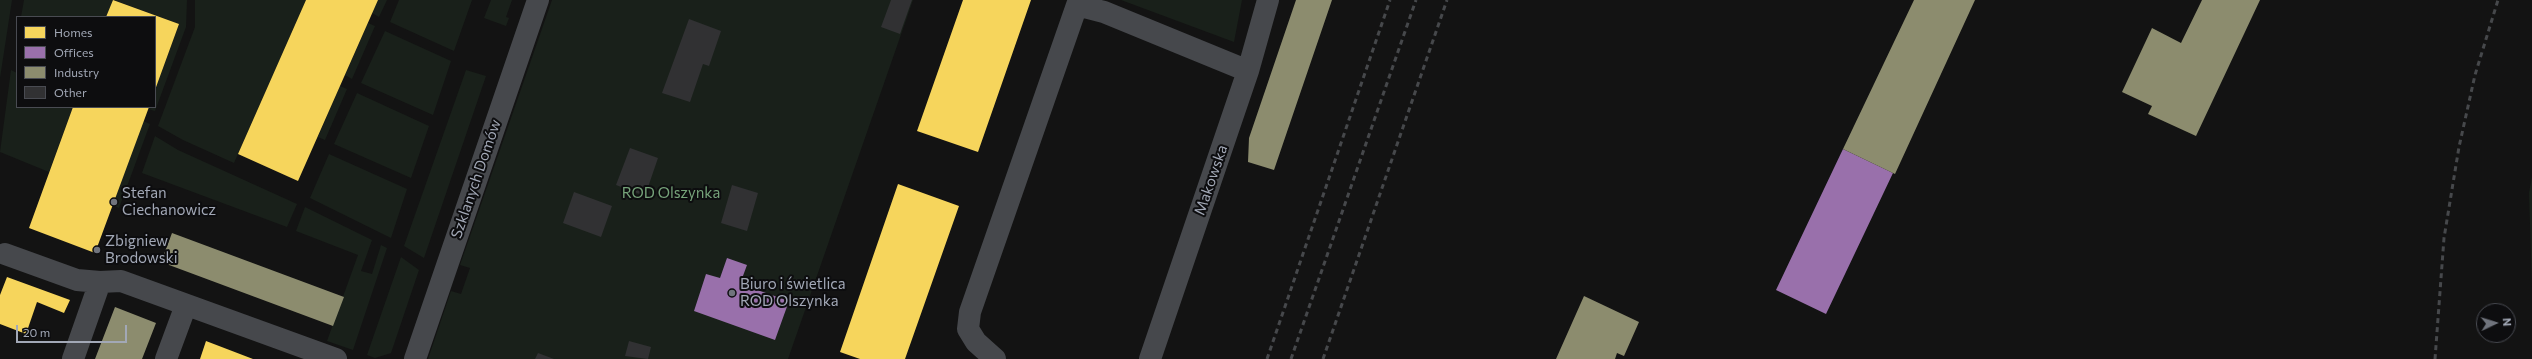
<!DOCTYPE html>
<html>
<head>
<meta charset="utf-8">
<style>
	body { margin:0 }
	#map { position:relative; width:2532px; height:359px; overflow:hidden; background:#131313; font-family:Commissioner,sans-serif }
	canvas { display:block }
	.legend { position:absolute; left:16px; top:16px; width:140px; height:92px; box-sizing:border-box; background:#0d0d0f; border:1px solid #494b52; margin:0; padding:5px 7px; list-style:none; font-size:12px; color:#a2a8b6 }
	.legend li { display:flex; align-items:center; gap:8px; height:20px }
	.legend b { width:20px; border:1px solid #494b52 }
	.north { position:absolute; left:2476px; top:303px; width:40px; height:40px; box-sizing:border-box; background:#0d0d0f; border:1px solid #494b52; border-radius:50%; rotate:86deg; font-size:11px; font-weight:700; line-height:16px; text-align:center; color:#a2a8b6 }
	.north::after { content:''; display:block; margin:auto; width:14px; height:18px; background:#70747d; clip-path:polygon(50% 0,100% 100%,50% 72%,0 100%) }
	.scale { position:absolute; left:16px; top:325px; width:111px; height:18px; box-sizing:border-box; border:2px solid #a2a8b6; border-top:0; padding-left:5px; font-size:12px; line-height:14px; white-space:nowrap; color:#a2a8b6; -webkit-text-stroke:3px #0d0d0f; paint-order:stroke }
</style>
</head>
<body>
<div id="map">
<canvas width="2532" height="359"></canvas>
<ul class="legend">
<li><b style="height:11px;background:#f6d55c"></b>Homes</li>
<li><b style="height:11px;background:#9970ab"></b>Offices</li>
<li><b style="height:11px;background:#8c8c6e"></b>Industry</li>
<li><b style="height:11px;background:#313133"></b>Other</li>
</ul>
<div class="north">N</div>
<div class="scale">20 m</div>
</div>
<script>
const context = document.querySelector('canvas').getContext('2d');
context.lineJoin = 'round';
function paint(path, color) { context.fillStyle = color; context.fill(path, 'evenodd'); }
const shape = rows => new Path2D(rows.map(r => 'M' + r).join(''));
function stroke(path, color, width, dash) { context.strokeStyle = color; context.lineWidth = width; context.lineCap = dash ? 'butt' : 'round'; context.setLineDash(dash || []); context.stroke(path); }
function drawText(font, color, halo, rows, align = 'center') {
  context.font = font + ' Commissioner,sans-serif'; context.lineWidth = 4; context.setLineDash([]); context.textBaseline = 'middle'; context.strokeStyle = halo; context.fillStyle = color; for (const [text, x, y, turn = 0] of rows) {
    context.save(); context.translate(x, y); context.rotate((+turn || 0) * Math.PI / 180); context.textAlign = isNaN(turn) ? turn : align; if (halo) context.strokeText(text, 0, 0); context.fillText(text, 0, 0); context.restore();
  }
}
const green = shape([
	[0,0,12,0,0,78],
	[24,0,113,0,106,17,21,17],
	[114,0,187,0,186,27,155,111,148,109,155,107,155,90,179,24],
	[195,0,306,0,234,163,183,140,158,126,195,27],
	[378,0,387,0,379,17,372,13],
	[399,0,472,0,454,51,390,22],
	[491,0,512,0,506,17,509,18,506,26,484,18],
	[552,0,913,0,788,359,428,359,451,291,461,294,470,268,460,265],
	[1121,0,1242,0,1234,42],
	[368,23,375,26,352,79,345,75],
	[385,31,451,61,433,115,361,83],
	[11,70,17,73,17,107,73,107,49,172,0,152],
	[466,70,486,76,424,258,404,246],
	[340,86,347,89,325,140,318,137],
	[357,93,429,126,411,178,334,144],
	[143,121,150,124,119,208,112,205],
	[155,136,178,150,297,204,287,227,142,173],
	[329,154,407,189,391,238,310,198],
	[2532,177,2532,287,2529,193],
	[305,207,372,240,361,271,372,274,381,245,387,248,353,350,327,341,358,255,296,231],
	[401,257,419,270,391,353,375,358,367,355]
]);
const homes = shape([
	[113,0,179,24,155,90,155,17,106,17],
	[306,0,378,0,298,181,238,154],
	[963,0,1031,0,978,152,917,131],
	[73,107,149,107,95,253,29,228],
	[898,184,959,206,905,359,860,359,840,352],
	[7,277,70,300,64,313,37,302,26,334,0,324,0,295],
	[206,341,253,359,200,359]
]);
const offices = shape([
	[1843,149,1893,173,1826,314,1776,290],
	[727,258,747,265,740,284,789,301,775,340,694,311,706,274,720,278]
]);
const industry = shape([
	[1296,0,1332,0,1274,170,1248,162,1249,138],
	[1914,0,1975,0,1895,174,1843,149],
	[2202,0,2260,0,2196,136,2148,114,2152,106,2122,92,2152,28,2181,43],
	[172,233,344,297,333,326,161,262],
	[1584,296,1639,322,1624,356,1617,353,1615,359,1556,359],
	[115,307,156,323,142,359,95,359]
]);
const building = shape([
	[891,0,912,0,900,34,881,27],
	[689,19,721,31,709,66,703,64,690,102,662,93],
	[630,148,658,158,645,196,616,185],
	[732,185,758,193,747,231,721,223],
	[574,192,612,206,601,237,563,223],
	[629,341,651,347,648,359,625,356],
	[538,353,554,359,535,359]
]);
const minor = shape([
	[5,254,77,280,100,282,121,281,336,359],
	[73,359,100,282],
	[166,359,186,305],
	[415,359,538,0],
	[995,359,976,342,968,329,970,312,1077,5,1104,12,1248,71],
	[1150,359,1248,71,1268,0]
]);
const rail = shape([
	[1267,359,1390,0],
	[1291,359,1416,0],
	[1323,359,1447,0],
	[2435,359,2444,238,2459,147,2475,75,2498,0]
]);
const markers = [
	[114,202,4,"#70747d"],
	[97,250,4,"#70747d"],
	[732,293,4,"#70747d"]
];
const streetNames = [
	["Szklanych Domów",476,179,-71],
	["Makowska",1211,180,-71]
];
const poiNames = [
	["Stefan",122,193],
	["Ciechanowicz",122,210],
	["Zbigniew",105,241],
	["Brodowski",105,258],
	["Biuro i świetlica",740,284],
	["ROD Olszynka",740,301]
];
const parkNames = [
	["ROD Olszynka",671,193]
];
paint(green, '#19201a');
paint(homes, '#f6d55c');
paint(offices, '#9970ab');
paint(industry, '#8c8c6e');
paint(building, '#313133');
stroke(minor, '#46484c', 22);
stroke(rail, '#46484b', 3, [5, 4]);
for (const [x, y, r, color] of markers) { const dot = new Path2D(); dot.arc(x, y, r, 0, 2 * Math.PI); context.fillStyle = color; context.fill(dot); stroke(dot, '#0d0d0f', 1.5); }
drawText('15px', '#a2a8b6', '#0d0d0f', streetNames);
drawText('15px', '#a2a8b6', '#0d0d0f', poiNames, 'left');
drawText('15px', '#76a37a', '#0d0d0f', parkNames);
</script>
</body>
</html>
